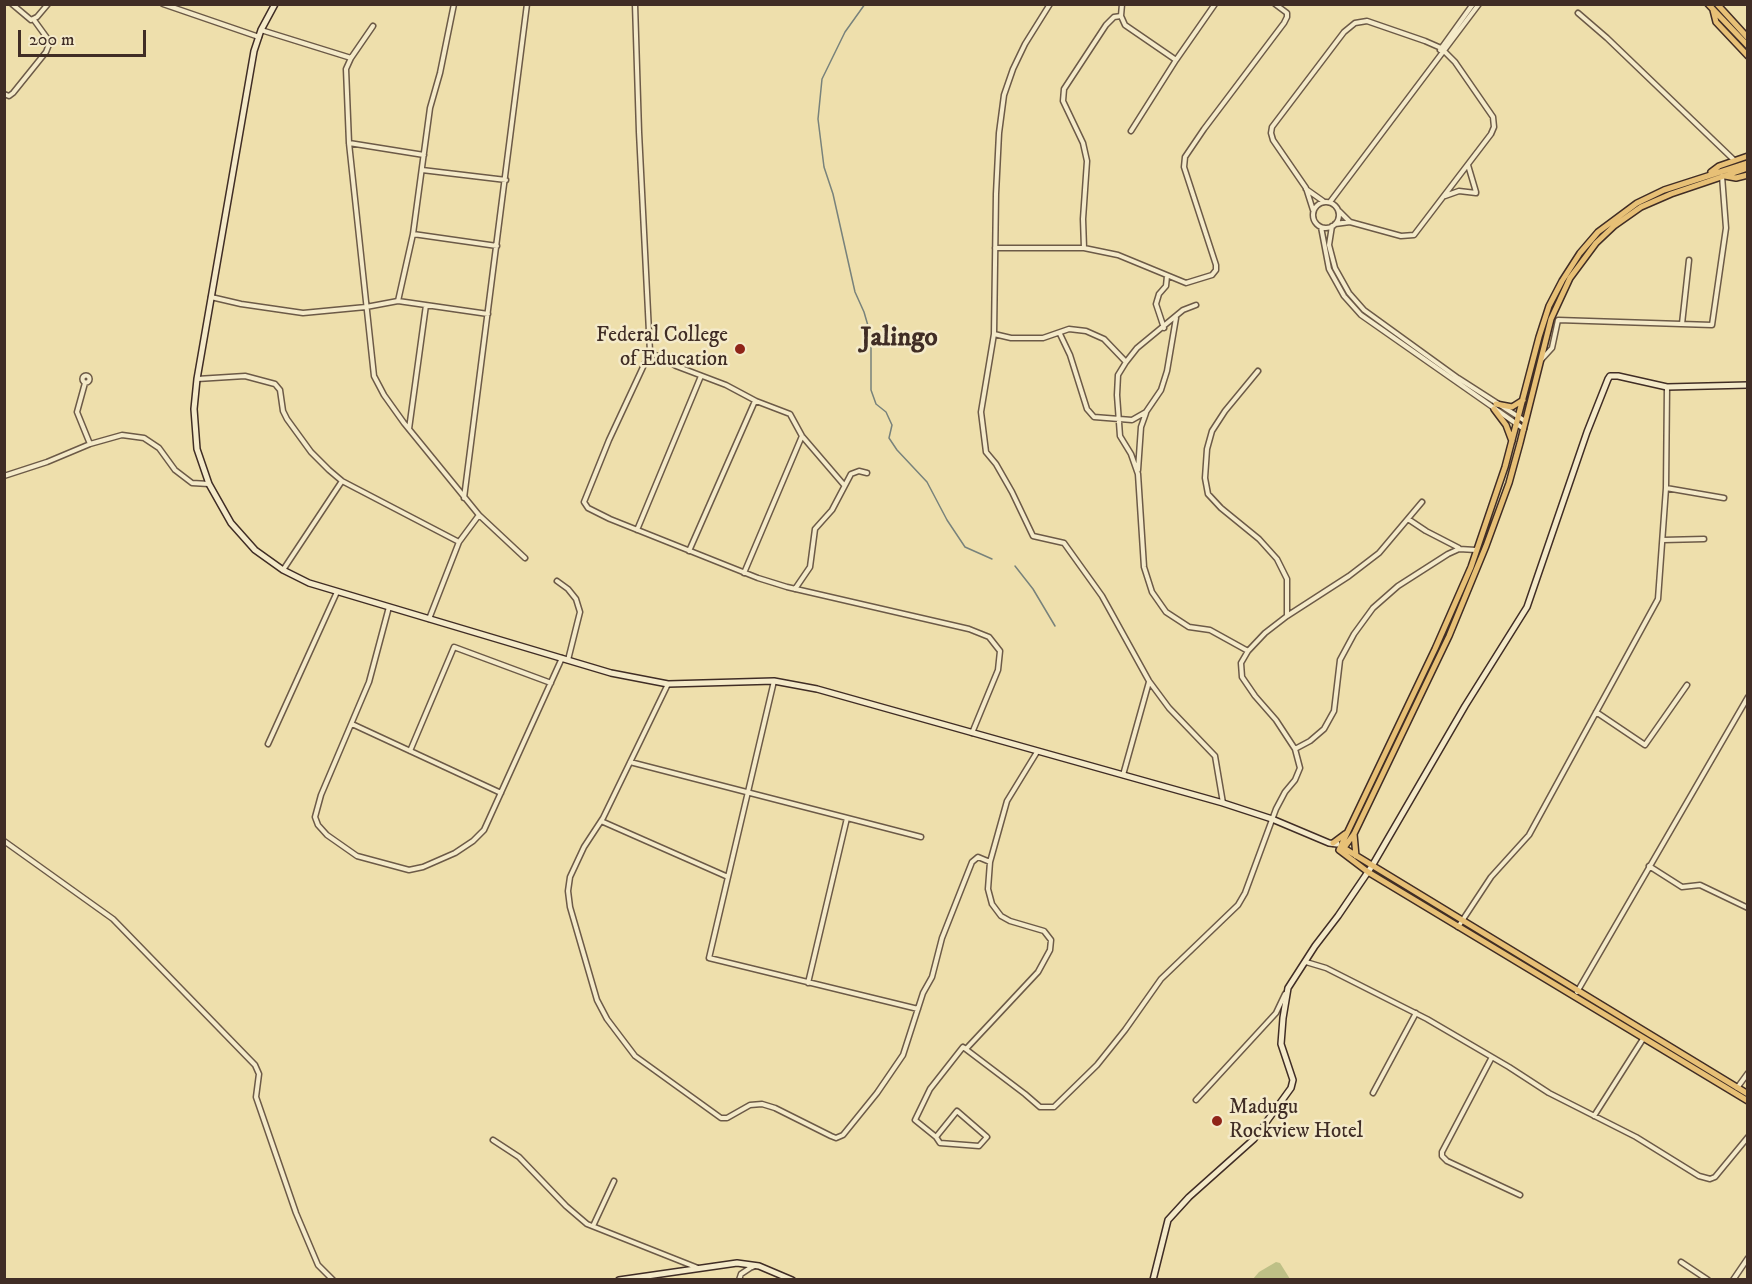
<!DOCTYPE html>
<html>
<head>
<meta charset="utf-8">
<style>
	body { margin:0 }
	#map { position:relative; width:1752px; height:1284px; overflow:hidden; background:#eedfac; font-family:"IM FELL DW Pica",serif }
	canvas { display:block }
	.frame { position:absolute; inset:0; border:6px solid #402d25; pointer-events:none }
	.scale { position:absolute; left:18px; top:30px; width:128px; height:27px; box-sizing:border-box; border:3px solid #402d25; border-top:0; padding-left:8px; font-size:18px; line-height:21px; white-space:nowrap; color:#402d25; -webkit-text-stroke:4px #f4eac9; paint-order:stroke }
</style>
</head>
<body>
<div id="map">
<canvas width="1752" height="1284"></canvas>
<div class="frame"></div>
<div class="scale">200 m</div>
</div>
<script>
const context = document.querySelector('canvas').getContext('2d');
context.lineJoin = 'round';
function paint(path, color) { context.fillStyle = color; context.fill(path, 'evenodd'); }
const shape = rows => new Path2D(rows.map(r => 'M' + r).join(''));
function stroke(path, color, width, dash) { context.strokeStyle = color; context.lineWidth = width; context.lineCap = dash ? 'butt' : 'round'; context.setLineDash(dash || []); context.stroke(path); }
function drawText(font, color, halo, rows, align = 'center') {
  context.font = font + ' "IM FELL DW Pica",serif'; context.lineWidth = 5; context.setLineDash([]); context.textBaseline = 'middle'; context.strokeStyle = halo; context.fillStyle = color; for (const [text, x, y, turn = 0] of rows) {
    context.save(); context.translate(x, y); context.rotate((+turn || 0) * Math.PI / 180); context.textAlign = isNaN(turn) ? turn : align; if (halo) context.strokeText(text, 0, 0); context.fillText(text, 0, 0); context.restore();
  }
}
const green = shape([
	[1276,1262,1280,1263,1290,1279,1253,1279,1259,1272]
]);
const stream = shape([
	[865,4,845,32,822,79,818,119,824,167,833,194,855,292,864,312,871,336,871,390,876,404,886,412,892,425,889,438,897,450,927,482,947,520,965,547,992,559],
	[1015,566,1033,589,1055,626]
]);
const street = shape([
	[12,4,31,20,37,17,48,4],
	[163,4,259,37],
	[635,4,639,132,650,352,609,440,584,502,588,508,610,519,758,578,787,587,969,629,989,637,1000,651,998,670,972,733],
	[1050,4,1025,44,1013,69,1004,95,999,133,996,194,994,334,981,412,986,452,996,464,1012,492,1033,536,1064,543,1102,596,1149,681,1169,708,1215,756,1223,803],
	[1122,4,1121,16,1125,25,1176,60,1215,4],
	[1578,13,1607,38,1734,160],
	[373,26,351,58,346,69,349,143,374,376,384,395,404,423,479,515,459,542,429,619],
	[261,30,351,58],
	[1440,50,1473,4],
	[4,94,9,96,13,93,46,52,50,42,34,20],
	[1131,131,1176,60],
	[349,143,424,155],
	[1468,165,1476,192],
	[422,170,506,180],
	[1306,189,1323,201],
	[1445,196,1459,191,1476,193],
	'1313 215a13 13 0 1 1 26 0a13 13 0 1 1-26 0Z',
	[1330,202,1479,4],
	[1313,210,1306,188,1273,140,1271,133,1272,127,1344,32,1355,23,1367,21,1425,41,1441,48,1455,62,1493,117,1494,127,1491,134,1414,235,1401,236,1350,222,1335,224],
	[1339,211,1350,222],
	[1332,226,1329,245,1335,268,1349,293,1364,310,1458,378,1525,421],
	[1321,227,1329,269,1344,296,1361,315,1524,429],
	[413,234,497,246],
	[995,248,1084,248,1118,255,1186,283,1212,275,1216,270,1216,265,1184,167,1185,157,1204,129,1284,23,1287,17,1287,13,1275,4],
	[1084,248,1083,219,1087,161,1083,143,1063,101,1064,89,1106,25,1114,17,1121,16],
	[211,297,241,304,303,313,366,307,398,301,488,314],
	[398,301,413,234,430,108,440,73,454,4],
	[1196,305,1183,310,1137,348,1126,362,1118,375,1117,395,1120,436,1131,454,1138,474,1144,567,1152,592,1166,612,1189,627,1210,630,1248,651],
	[1682,324,1689,260],
	[1164,328,1156,304,1159,294,1166,286,1167,276],
	[994,334,1011,338,1043,338,1069,329,1086,331,1104,339,1126,362],
	[1060,334,1070,355,1087,409,1094,417,1132,420,1146,412,1161,390,1167,371,1176,318],
	[650,352,676,366,726,385,756,401,790,414,802,436,844,485],
	[1542,359,1552,348,1558,320,1712,325,1726,228,1722,176],
	[1258,371,1225,411,1212,431,1207,449,1205,478,1208,494,1221,508,1259,539,1277,559,1287,579,1287,615],
	'82.5 379a3.5 3.5 0 1 1 7 0a3.5 3.5 0 1 1-7 0Z',
	[197,379,245,376,275,384,280,390,283,411,287,419,311,452,329,470,342,481,459,542],
	[85,383,77,412,90,444],
	[409,429,426,305],
	[1138,470,1141,427,1146,413],
	[4,476,47,462,90,444,122,435,144,438,159,448,175,470,192,483,209,484],
	[1666,488,1724,498],
	[464,498,527,4],
	[479,515,525,558],
	[1408,519,1426,531,1459,548],
	[637,530,701,376],
	[1663,540,1704,539],
	[689,551,755,401],
	[283,570,342,481],
	[744,573,802,436],
	[557,581,568,589,576,599,580,612,568,660],
	[795,589,810,567,815,529,832,510,851,474,859,471,867,473],
	[389,607,369,682,321,795,315,817,318,825,327,835,357,856,409,870,423,867,455,853,473,841,484,830,562,658],
	[774,681,709,958,918,1009],
	[668,684,603,818,584,847,570,877,568,891,570,907,597,1000,607,1019,635,1056,721,1118,727,1118,750,1105,762,1104,775,1108,831,1136,836,1138,843,1135,877,1093,903,1055,923,993,932,977,942,938,972,862,978,857,990,862],
	[1596,712,1645,745,1687,685],
	[352,724,501,793],
	[268,744,337,592],
	[1295,749,1310,741,1324,729,1334,711,1340,660,1354,634,1373,608,1398,586,1448,554,1459,549,1476,550],
	[410,751,454,647,551,683],
	[630,762,921,837],
	[1123,775,1149,682],
	[601,821,728,877],
	[4,841,113,919,255,1065,259,1074,256,1097,296,1213,318,1265,333,1280],
	[1649,866,1682,887,1700,885,1748,908],
	[1458,927,1491,877,1529,835,1658,599,1666,488,1667,387],
	[1306,962,1326,968,1427,1019,1509,1067,1549,1093,1636,1137,1699,1176,1710,1179,1715,1177,1748,1137],
	[808,983,847,818],
	[1577,992,1748,697],
	[966,1049,1038,972,1050,950,1051,940,1044,931,1010,921,1001,916,992,904,988,889,990,862,1007,801,1037,752],
	[1492,1057,1442,1152,1442,1156,1447,1161,1520,1195],
	[1737,1088,1748,1073],
	[1373,1093,1416,1013],
	[1196,1100,1276,1013,1285,994],
	[1594,1116,1643,1039],
	[936,1137,940,1143,979,1146,987,1137,957,1111,936,1137,915,1120,930,1089,963,1047,1025,1094,1040,1107,1054,1107,1097,1065,1125,1030,1161,979,1238,905,1245,893,1276,809,1285,792,1295,780,1300,768,1295,749,1276,720,1255,696,1242,677,1241,663,1248,651,1265,633,1287,616,1349,576,1379,553,1422,502],
	[493,1140,519,1157,566,1206,587,1224,698,1268],
	[593,1226,614,1181],
	[1681,1262,1708,1280],
	[739,1280,741,1274,750,1268,755,1266],
	[1733,1280,1748,1258]
]);
const secondary = shape([
	[275,4,261,30,254,51,197,379,194,409,197,449,209,484,231,523,255,550,283,570,309,583,611,673,668,684,774,681,817,689,1223,803,1272,819,1329,843,1337,844],
	[619,1280,737,1263,759,1266,792,1280],
	[1153,1280,1168,1220,1189,1197,1254,1139,1291,1088,1293,1080,1281,1044,1283,1018,1288,988,1315,946,1338,916,1372,866,1465,706,1527,607,1587,432,1608,379,1610,376,1618,376,1667,387,1748,385]
]);
const primary = shape([
	[1708,4,1748,46],
	[1717,4,1748,38],
	[1713,10,1716,22,1748,56],
	[1748,163,1664,190,1637,203,1598,232,1580,253,1562,281,1549,306,1539,337,1505,467,1471,567,1435,649,1339,850,1368,872,1748,1101],
	[1711,172,1719,166,1748,156],
	[1725,176,1736,178,1748,175],
	[1496,404,1512,407,1523,400],
	[1494,409,1506,425,1512,441],
	[1354,834,1356,856],
	[1333,843,1345,834],
	[1342,847,1748,1094],
	[1343,849,1354,834,1449,636,1486,546,1509,483,1520,443,1551,319,1570,278,1596,243,1614,226,1641,207,1671,194,1748,168]
]);
const markers = [
	[740,349,6,"#8f2418"],
	[1217,1121,6,"#8f2418"]
];
const poiNames = [
	["Federal College",728,337],
	["of Education",728,361],
	["Madugu",1229,1109,"left"],
	["Rockview Hotel",1229,1133,"left"]
];
const districtNames = [
	["Jalingo",899,339]
];
paint(green, '#bec086');
stroke(stream, '#78827b', 1.5);
stroke(street, '#6c5a47', 7);
stroke(secondary, '#402d25', 8);
stroke(primary, '#402d25', 8);
stroke(street, '#f4eac9', 4);
stroke(secondary, '#f4eac9', 5);
stroke(primary, '#e7c076', 5);
for (const [x, y, r, color] of markers) { const dot = new Path2D(); dot.arc(x, y, r, 0, 2 * Math.PI); context.fillStyle = color; context.fill(dot); stroke(dot, '#f4eac9', 2); }
drawText('21px', '#402d25', '#f4eac9', poiNames, 'right');
drawText('bold 27px', '#402d25', '#f4eac9', districtNames);
</script>
</body>
</html>
